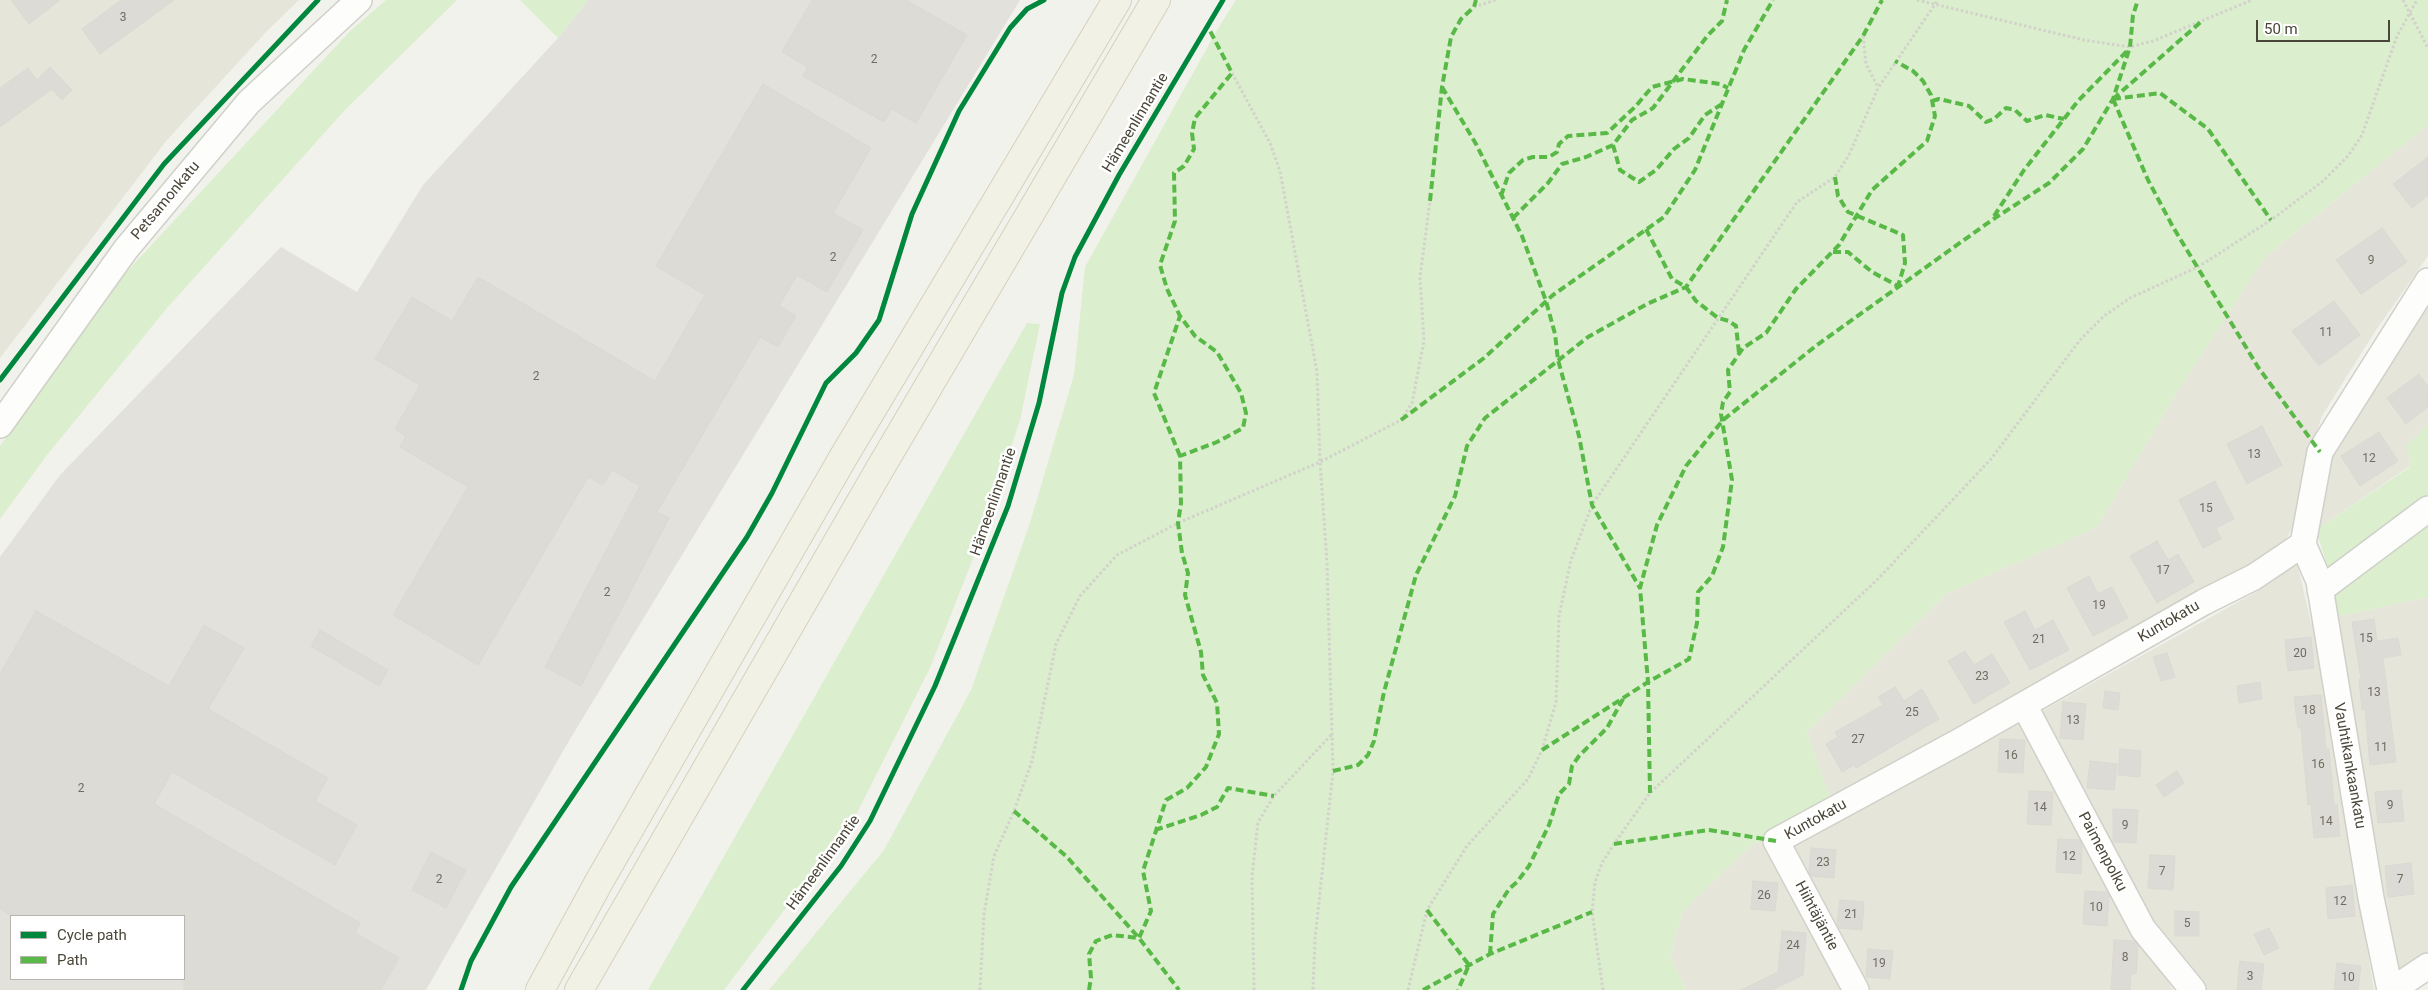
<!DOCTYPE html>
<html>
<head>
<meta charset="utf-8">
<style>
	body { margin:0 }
	#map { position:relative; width:2428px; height:990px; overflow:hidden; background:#f2f2ed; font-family:Roboto,sans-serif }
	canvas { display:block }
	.legend { position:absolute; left:10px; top:915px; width:175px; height:65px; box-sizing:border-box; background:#fff; border:1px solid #b7b5af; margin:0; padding:6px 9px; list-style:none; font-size:15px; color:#4a4638 }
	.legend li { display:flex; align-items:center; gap:10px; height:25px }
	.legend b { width:25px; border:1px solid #b7b5af }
	.scale { position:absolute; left:2256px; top:20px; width:134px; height:22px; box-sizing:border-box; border:2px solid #4a4638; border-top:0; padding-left:6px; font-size:15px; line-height:18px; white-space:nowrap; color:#4a4638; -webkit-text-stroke:4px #fff; paint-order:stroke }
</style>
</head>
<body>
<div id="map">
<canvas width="2428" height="990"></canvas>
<ul class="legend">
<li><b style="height:6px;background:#00873e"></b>Cycle path</li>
<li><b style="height:6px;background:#58b947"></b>Path</li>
</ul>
<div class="scale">50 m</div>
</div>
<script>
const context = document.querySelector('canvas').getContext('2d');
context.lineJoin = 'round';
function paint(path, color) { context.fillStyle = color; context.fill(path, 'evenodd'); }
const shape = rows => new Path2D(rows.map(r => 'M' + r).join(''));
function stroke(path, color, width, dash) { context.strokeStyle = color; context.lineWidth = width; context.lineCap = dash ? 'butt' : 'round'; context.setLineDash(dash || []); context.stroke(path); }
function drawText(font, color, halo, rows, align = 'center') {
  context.font = font + ' Roboto,sans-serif'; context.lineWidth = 5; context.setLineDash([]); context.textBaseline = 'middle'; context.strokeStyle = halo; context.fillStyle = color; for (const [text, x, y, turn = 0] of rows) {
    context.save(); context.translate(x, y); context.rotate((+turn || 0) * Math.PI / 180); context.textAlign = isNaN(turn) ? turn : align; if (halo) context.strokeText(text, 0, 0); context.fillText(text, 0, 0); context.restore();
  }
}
const residential = shape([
	[0,0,299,0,267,31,167,140,0,358],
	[2428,125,2428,256,2374,333,2322,416,2304,469,2294,524,2283,546,2221,587,1831,800,1807,732,1946,594,2097,527,2171,402,2265,257],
	[2428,300,2428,424,2407,445,2410,466,2316,530,2333,447],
	[2297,562,2323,674,2374,990,2204,990,2142,906,2042,711,2256,592],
	[2428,597,2428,957,2402,972,2393,969,2335,617],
	[2019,721,2173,990,1865,990,1790,848],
	[1764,839,1846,990,1686,990,1670,958,1682,912,1749,847]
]);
const industrial = shape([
	[588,0,1020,0,570,739,426,990,0,990,0,557,60,475,281,247,357,292,423,185,558,38],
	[11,916,184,916,184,979,11,979]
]);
const green = shape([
	[386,0,457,0,345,110,167,308,47,455,0,519,0,446,120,279,350,31],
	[520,0,588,0,558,38],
	[1236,0,2428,0,2428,125,2265,257,2171,402,2097,527,1946,594,1807,732,1831,800,1749,847,1682,912,1670,958,1686,990,769,990,884,850,971,690,1029,526,1074,375,1085,267,1217,30],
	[1027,323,1040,324,1020,420,983,533,930,668,856,815,724,990,648,990],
	[2428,424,2428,496,2330,574,2316,530,2410,467,2407,445],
	[2428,520,2428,597,2335,617,2332,595]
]);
const building = shape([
	[11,0,60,0,29,24,11,0],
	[121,0,174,0,100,54,82,29,121,0],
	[812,0,906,0,967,35,916,123,892,109,884,122,803,76,808,67,782,52,812,0],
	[50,67,72,90,62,100,52,89,0,127,0,88,28,68,37,80,50,67],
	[763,84,871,148,833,213,863,230,827,292,797,275,779,306,796,316,778,347,760,337,657,512,669,518,581,686,545,667,640,486,612,470,603,485,588,477,478,665,393,615,468,487,400,447,406,436,395,429,420,385,375,359,412,297,452,321,478,277,655,381,705,295,656,266,763,84],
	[2428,157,2428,195,2412,208,2393,184,2428,157],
	[2382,228,2407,262,2361,294,2336,260,2382,228],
	[2334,301,2360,335,2319,366,2292,331,2334,301],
	[2419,374,2428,387,2428,407,2406,424,2387,398,2419,374],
	[2262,426,2282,465,2247,484,2227,444,2262,426],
	[2379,432,2398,461,2360,486,2341,456,2379,432],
	[2215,481,2234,519,2216,528,2221,539,2203,548,2179,500,2215,481],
	[2157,541,2168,560,2178,554,2194,582,2157,603,2130,556,2157,541],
	[2089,576,2098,594,2112,587,2128,618,2093,636,2067,588,2089,576],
	[36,611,169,686,204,625,244,648,208,709,328,778,315,801,357,825,335,865,172,772,154,804,360,923,355,933,399,958,381,990,184,990,184,916,12,916,0,909,0,674,36,611],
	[2025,611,2035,630,2053,620,2069,650,2030,670,2004,622,2025,611],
	[2374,619,2377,641,2398,638,2401,655,2383,658,2396,762,2370,765,2365,709,2362,710,2359,679,2361,679,2352,622,2374,619],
	[320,630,388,670,379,686,311,646,320,630],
	[2311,637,2314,668,2288,671,2285,640,2311,637],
	[1965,651,1974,665,1992,654,2010,683,1974,704,1948,661,1965,651],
	[2167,653,2175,677,2161,681,2153,657,2167,653],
	[2260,682,2262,699,2239,703,2237,686,2260,682],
	[1895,687,1904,701,1922,689,1939,719,1856,768,1854,765,1842,772,1826,744,1838,737,1835,732,1883,705,1878,697,1895,687],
	[2105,691,2120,693,2118,710,2103,708,2105,691],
	[2321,695,2326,749,2329,749,2334,805,2337,805,2340,836,2314,838,2311,804,2308,805,2301,728,2298,728,2294,697,2321,695],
	[2063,702,2086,704,2083,740,2060,738,2063,702],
	[2000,739,2025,740,2023,773,1998,772,2000,739],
	[2120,749,2141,751,2140,777,2118,775,2120,749],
	[2090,761,2117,764,2114,790,2087,788,2090,761],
	[2177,771,2184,783,2164,797,2156,785,2177,771],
	[2401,790,2404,821,2378,823,2375,792,2401,790],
	[2029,791,2053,792,2051,825,2027,824,2029,791],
	[2113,809,2138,810,2136,843,2113,842,2113,809],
	[2058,839,2080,840,2082,846,2081,874,2056,872,2058,839],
	[1811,848,1836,850,1834,878,1811,876,1809,873,1811,848],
	[431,852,466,870,446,908,412,890,431,852],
	[2150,855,2175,856,2173,890,2148,888,2150,855],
	[2411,863,2414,894,2388,897,2385,866,2411,863],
	[1753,881,1778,883,1775,911,1751,909,1753,881],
	[2352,885,2355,916,2328,919,2326,888,2352,885],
	[2085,891,2107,892,2109,896,2107,926,2083,924,2085,891],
	[1840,900,1864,902,1862,930,1839,928,1837,925,1840,900],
	[2175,911,2199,912,2199,936,2175,936,2175,911],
	[2269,928,2279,948,2264,955,2254,934,2269,928],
	[1782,931,1806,933,1803,975,1772,990,1741,990,1778,972,1782,931],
	[2114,940,2134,941,2138,945,2136,974,2131,974,2130,990,2111,990,2114,940],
	[1868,949,1893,951,1890,979,1866,977,1868,949],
	[2240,961,2264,964,2261,990,2237,990,2240,961],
	[2337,963,2361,966,2358,990,2334,990,2337,963]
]);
const path = shape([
	[1917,0,2084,40,2130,47,2153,41,2252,0],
	[2403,0,2428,48],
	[1474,7,1496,0],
	[1863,36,1866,64,1878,87],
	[1232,73,1270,143,1280,171,1317,372,1320,462,1327,563,1333,771,1315,939,1313,990],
	[980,990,984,914,994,856,1014,811,1032,761,1056,644,1080,596,1117,555,1178,523,1320,462,1401,420,1412,403,1424,341,1420,277,1430,201],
	[1254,990,1252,876,1258,822,1274,796,1332,734],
	[1408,990,1427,910,1467,846,1528,779,1542,750,1556,702,1559,616,1571,560,1592,505,1797,202,1835,177,1849,155,1878,88,1938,0],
	[1603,990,1592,912,1595,882,1602,863,1614,844,1650,793,1878,579,1991,459,2080,340,2104,316,2130,298,2198,267,2271,220,2323,181,2348,156,2362,135,2397,36,2417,0]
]);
const minor = shape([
	[0,425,126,249,249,102,359,0],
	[2303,544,2319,581,2371,898,2390,990],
	[2320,590,2428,509],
	[2024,705,2143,929,2193,990],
	[1856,990,1776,841,1962,740,2204,602,2254,577,2303,544,2320,452,2428,281],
	[2392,990,2428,966]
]);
const major = shape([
	[540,990,600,880,844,456,1117,0],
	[579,990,878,472,1156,0]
]);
const quiet = shape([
	[1442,87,1476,144,1522,236,1546,301,1555,334,1558,360,1579,436,1592,505,1640,588],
	[2113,99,2148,180,2173,227,2258,367,2320,452],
	[2113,99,2160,93,2208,129,2271,220],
	[2113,99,2203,20],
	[1932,101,1939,99,1969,106,1986,122,1994,119,2006,108,2015,110,2027,121,2045,115,2064,119],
	[1722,104,1705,115,1689,138,1674,149,1656,170,1639,182,1620,170,1613,145,1632,120,1653,108,1708,35,1722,21,1727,0],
	[1835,177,1838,196,1848,212,1903,235,1905,263,1898,286],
	[1501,196,1509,173,1523,160,1533,157,1549,157,1557,152,1559,144,1568,136,1607,133,1635,107,1652,87,1683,79,1720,84,1728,88],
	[1430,201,1442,87,1451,37,1461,19,1474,7,1476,0],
	[1994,216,2024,170,2078,101,2129,49],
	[1513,218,1548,183,1562,164,1586,157,1613,145],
	[1646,229,1672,279,1686,287,1696,301,1718,318,1729,321,1736,326,1739,353],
	[1833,252,1848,252,1872,272,1898,286],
	[1401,420,1484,358,1553,295,1664,217,1695,170,1744,50,1773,0],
	[1180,456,1154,393,1180,316],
	[1542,750,1648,682,1689,659,1697,623,1698,592,1712,576,1723,547,1732,480,1721,414,1723,402,1730,392,1728,370,1743,348,1766,333,1796,289,1839,245,1872,190,1927,141,1935,116,1931,95,1923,81,1913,71,1895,61],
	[1333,771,1358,765,1368,755,1374,741,1384,692,1416,575,1455,496,1467,446,1485,418,1588,337,1647,304,1686,287,1863,36,1882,0],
	[1650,793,1648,682,1640,588,1657,525,1686,466,1723,420,1817,345,1992,220,2049,183,2083,149,2113,99,2130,47,2133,15,2138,0],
	[1014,811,1067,857,1139,938,1179,990],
	[1155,830,1201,815,1217,807,1228,788,1274,796],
	[1614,844,1709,830,1776,841],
	[1427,910,1469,965,1458,990],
	[1490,954,1493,914,1509,889,1517,882,1529,866,1549,825,1559,794,1569,784,1572,766,1579,756,1607,728,1623,699],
	[1089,990,1091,978,1089,954,1096,941,1112,935,1139,938,1151,911,1143,871,1166,800,1187,788,1206,767,1219,734,1217,703,1203,675,1201,652,1185,595,1188,573,1182,553,1178,523,1181,503,1180,456,1217,442,1243,428,1246,413,1241,393,1217,352,1195,336,1180,316,1167,289,1160,265,1175,221,1174,173,1184,166,1194,149,1192,133,1195,118,1232,73,1208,27],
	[1423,990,1490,954,1592,912]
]);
const cycleway = shape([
	[0,380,164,164,318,0],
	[461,990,471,961,511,887,747,537,772,493,826,383,856,353,879,320,912,214,959,111,1010,28,1027,9,1044,0],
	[743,990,841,866,870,821,935,686,1008,506,1039,403,1062,293,1075,257,1119,175,1223,0]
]);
const numberNames = [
	["3",123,18],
	["2",874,60],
	["2",833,258],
	["9",2371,261],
	["11",2326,333],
	["2",536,377],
	["13",2254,455],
	["12",2369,459],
	["15",2206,509],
	["17",2163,571],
	["2",607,593],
	["19",2099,606],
	["15",2366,639],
	["21",2039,640],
	["20",2300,654],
	["23",1982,677],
	["13",2374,693],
	["18",2309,711],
	["25",1912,713],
	["13",2073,721],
	["27",1858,740],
	["11",2381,748],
	["16",2011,756],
	["16",2318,765],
	["2",81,789],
	["9",2390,806],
	["14",2040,808],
	["14",2326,822],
	["9",2125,826],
	["12",2069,857],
	["23",1823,863],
	["7",2162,872],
	["2",439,880],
	["7",2400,880],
	["26",1764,896],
	["12",2340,902],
	["10",2096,908],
	["21",1851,915],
	["5",2187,924],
	["24",1793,946],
	["8",2125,958],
	["19",1879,964],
	["3",2250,977],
	["10",2348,978]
];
const streetNames = [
	["Hämeenlinnantie",1136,123,-59],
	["Petsamonkatu",166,201,-50],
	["Hämeenlinnantie",994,502,-71],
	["Kuntokatu",2169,622,-30],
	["Vauhtikankaankatu",2349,766,80],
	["Kuntokatu",1816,820,-29],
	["Paimenpolku",2102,852,62],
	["Hämeenlinnantie",824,863,-54],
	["Hiihtäjäntie",1816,916,62]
];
paint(residential, '#e6e5da');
paint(industrial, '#e2e1db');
paint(green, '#dbeecd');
paint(building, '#dcdbd5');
stroke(building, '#dbd9d2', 1);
stroke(minor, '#d0d0ca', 28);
stroke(major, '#d5d2ba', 30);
stroke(path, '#d2d2cb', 3, [2.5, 2.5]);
stroke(minor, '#fdfdfc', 25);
stroke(major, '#f2f1e5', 28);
stroke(quiet, '#58b947', 4, [8, 4]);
stroke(cycleway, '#00873e', 5);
drawText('12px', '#6f6c60', null, numberNames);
drawText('15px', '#4a4638', '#fff', streetNames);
</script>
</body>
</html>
